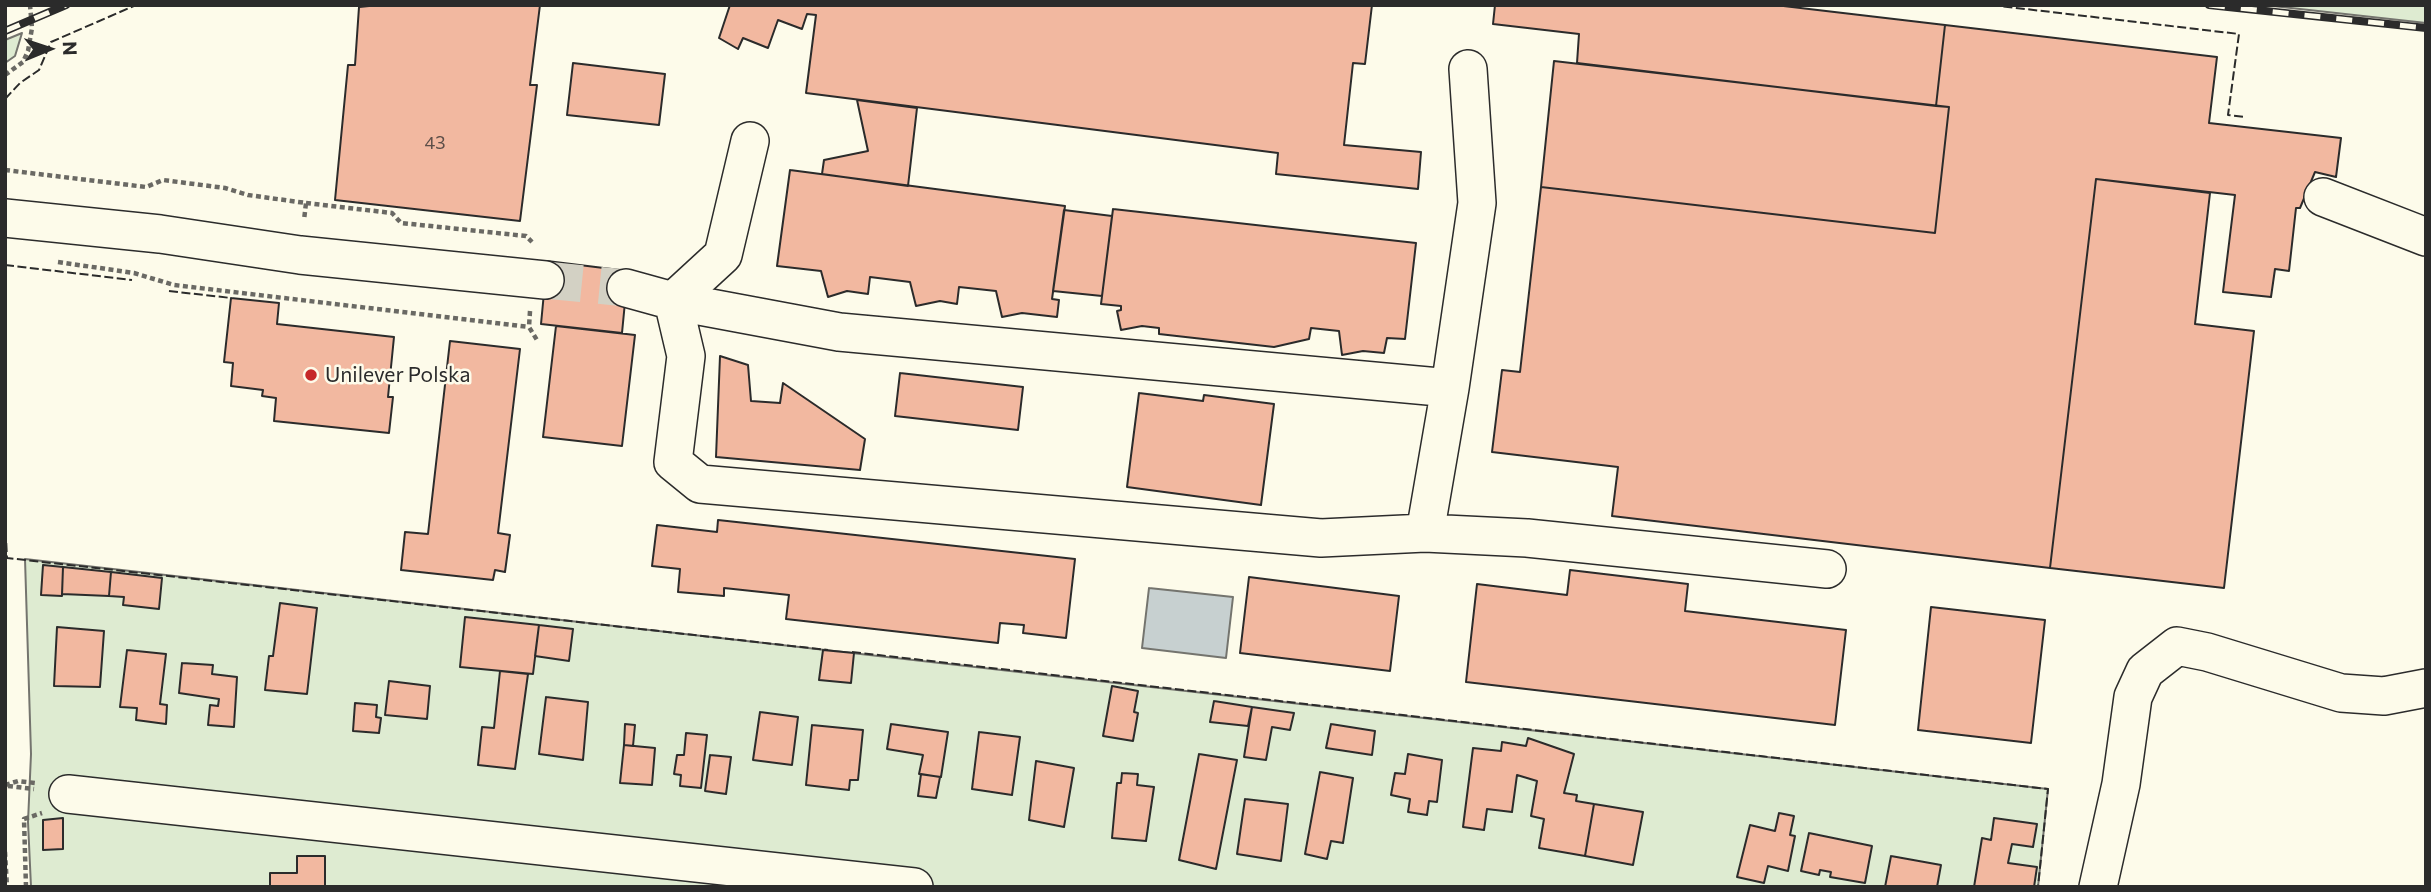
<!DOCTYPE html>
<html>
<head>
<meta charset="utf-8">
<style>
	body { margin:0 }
	#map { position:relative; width:2431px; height:892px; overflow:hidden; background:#fdfbea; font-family:Commissioner,sans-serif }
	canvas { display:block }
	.frame { position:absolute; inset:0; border:7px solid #2b2b2b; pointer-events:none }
	.north { position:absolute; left:14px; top:14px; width:70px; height:70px; -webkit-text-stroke:5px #fdfbea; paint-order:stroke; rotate:88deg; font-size:19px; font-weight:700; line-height:28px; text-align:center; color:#2b2b2b }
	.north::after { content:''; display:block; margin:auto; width:24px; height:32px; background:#2b2b2b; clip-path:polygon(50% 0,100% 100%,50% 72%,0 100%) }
</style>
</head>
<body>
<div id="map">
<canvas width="2431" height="892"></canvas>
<div class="frame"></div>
<div class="north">N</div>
</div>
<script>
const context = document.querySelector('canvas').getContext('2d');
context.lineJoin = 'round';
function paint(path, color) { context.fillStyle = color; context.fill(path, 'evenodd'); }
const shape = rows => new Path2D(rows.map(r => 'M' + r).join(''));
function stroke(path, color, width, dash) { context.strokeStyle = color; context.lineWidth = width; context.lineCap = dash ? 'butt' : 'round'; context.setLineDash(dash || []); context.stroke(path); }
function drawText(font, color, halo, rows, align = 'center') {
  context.font = font + ' Commissioner,sans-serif'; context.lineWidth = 5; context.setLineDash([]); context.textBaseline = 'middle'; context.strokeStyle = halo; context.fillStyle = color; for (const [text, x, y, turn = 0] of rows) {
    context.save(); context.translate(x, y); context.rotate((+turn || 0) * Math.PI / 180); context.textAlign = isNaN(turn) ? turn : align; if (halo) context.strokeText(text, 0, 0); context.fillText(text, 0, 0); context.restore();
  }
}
const green = shape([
	[2264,5,2426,5,2426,23,2264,5],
	[22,33,15,56,5,63,5,40,22,33],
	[25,559,2048,789,2038,887,31,887,28,822,31,754,25,559]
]);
const water = shape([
	[1149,588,1233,597,1226,658,1142,648,1149,588]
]);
const building = shape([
	[379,5,540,5,530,85,537,85,520,221,335,200,348,65,355,65,359,7,379,5],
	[730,5,1372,5,1365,64,1353,63,1344,145,1421,152,1418,189,1276,174,1278,153,806,93,816,15,807,14,802,29,778,20,768,48,743,38,738,49,719,38,730,5],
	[1495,5,1775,5,1945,25,1936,106,1577,63,1579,34,1493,24,1495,5],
	[1945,25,2217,57,2209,123,2341,138,2336,177,2315,172,2300,208,2296,208,2289,271,2275,269,2271,297,2223,292,2235,195,2096,179,2050,568,1612,516,1618,467,1492,452,1502,370,1520,372,1541,187,1935,233,1949,107,1936,106,1945,25],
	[1554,61,1949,107,1935,233,1541,187,1554,61],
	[573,63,665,74,659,125,567,115,573,63],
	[857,100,917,108,908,186,822,174,824,160,868,151,857,100],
	[790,170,1065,206,1052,299,1059,300,1057,317,1022,313,1002,317,996,291,959,287,957,304,940,301,916,306,910,282,870,277,868,294,847,291,828,297,821,271,777,266,790,170],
	[2096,179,2210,193,2195,324,2254,331,2224,588,2050,568,2096,179],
	[1113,209,1416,243,1405,339,1387,338,1384,353,1363,351,1342,355,1339,331,1311,328,1309,339,1274,347,1159,334,1159,328,1142,326,1121,330,1117,311,1121,310,1121,306,1101,304,1113,209],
	[1064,210,1112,216,1102,296,1053,291,1064,210],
	[547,261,628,271,622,333,541,324,547,261],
	[231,298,279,303,277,324,394,337,388,397,393,397,389,433,274,421,276,398,262,396,263,390,231,386,233,363,224,362,231,298],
	[556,326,635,335,622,446,543,437,556,326],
	[450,341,520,349,498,533,510,535,505,572,495,570,493,580,401,570,405,532,428,534,450,341],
	[720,356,748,365,751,401,780,403,783,383,865,439,860,470,716,457,720,356],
	[900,373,1023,387,1018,430,895,416,900,373],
	[1139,393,1203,401,1204,395,1274,404,1261,505,1127,487,1139,393],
	[718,520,1075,559,1066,638,1023,633,1024,625,1000,623,998,643,786,619,789,595,724,588,724,596,678,592,680,569,652,566,657,525,717,532,718,520],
	[43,565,63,567,62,596,41,595,43,565],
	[63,567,111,572,109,596,62,594,63,567],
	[1570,570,1688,584,1685,611,1846,630,1835,725,1466,682,1477,584,1567,595,1570,570],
	[111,572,162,578,159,609,123,605,124,597,109,596,111,572],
	[1249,577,1399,596,1390,671,1240,653,1249,577],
	[280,603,317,608,307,694,265,690,269,656,273,656,280,603],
	[1931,607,2045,620,2031,743,1918,730,1931,607],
	[465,617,539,625,533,674,460,667,465,617],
	[539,625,573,629,569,661,535,656,539,625],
	[57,627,104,631,100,687,54,686,57,627],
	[127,650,166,654,160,704,167,705,166,724,136,720,137,708,120,707,127,650],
	[823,650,854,653,851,683,819,680,823,650],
	[182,663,213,665,212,674,237,677,234,727,208,725,210,705,218,706,219,699,179,693,182,663],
	[500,671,528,674,515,769,478,765,482,727,494,728,500,671],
	[389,681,430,686,427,719,385,715,389,681],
	[1112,686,1138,691,1134,712,1138,713,1133,741,1103,736,1112,686],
	[546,697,588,702,583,760,539,754,546,697],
	[1214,701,1252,707,1248,726,1210,722,1214,701],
	[355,703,377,705,376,717,381,718,379,733,353,731,355,703],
	[1252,707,1294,713,1290,730,1272,727,1266,760,1244,757,1252,707],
	[760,712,798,717,792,765,753,760,760,712],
	[625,724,635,725,633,746,624,745,625,724],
	[891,724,948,732,941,777,919,774,923,755,887,749,891,724],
	[1331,724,1375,731,1372,755,1326,748,1331,724],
	[812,725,863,730,858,780,850,780,849,790,806,785,812,725],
	[979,732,1020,737,1012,795,972,789,979,732],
	[686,733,707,735,701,788,680,786,681,775,674,774,677,755,684,755,686,733],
	[1528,738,1574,754,1564,793,1577,795,1576,801,1594,804,1585,856,1539,848,1544,819,1531,816,1537,781,1517,775,1512,812,1487,809,1484,830,1463,827,1473,748,1501,751,1502,742,1526,746,1528,738],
	[624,745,655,748,652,785,620,783,624,745],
	[1199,754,1237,760,1216,869,1179,860,1199,754],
	[1408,754,1442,760,1437,802,1429,801,1427,815,1408,812,1410,799,1391,795,1395,773,1405,774,1408,754],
	[710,755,731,757,726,794,705,791,710,755],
	[1036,761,1074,768,1064,827,1029,820,1036,761],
	[1320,772,1353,778,1343,843,1331,841,1327,859,1305,854,1320,772],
	[1122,773,1138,774,1137,785,1154,787,1146,841,1112,838,1117,783,1121,783,1122,773],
	[921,774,940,777,936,798,918,796,921,774],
	[1245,799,1288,804,1281,861,1237,854,1245,799],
	[1594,804,1643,812,1633,865,1585,856,1594,804],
	[1779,813,1794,816,1790,835,1795,836,1788,871,1768,866,1764,883,1737,877,1750,825,1775,831,1779,813],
	[63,818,63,849,43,850,43,820,63,818],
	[1994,818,2037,824,2033,847,2012,844,2008,863,2037,867,2034,887,1974,887,1982,838,1991,840,1994,818],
	[1809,833,1872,846,1865,883,1830,877,1831,872,1820,870,1819,875,1801,871,1809,833],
	[297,856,325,856,325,887,270,887,270,873,297,873,297,856],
	[1891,856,1941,865,1937,887,1885,887,1891,856]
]);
const minorTunnel = shape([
	[545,280,626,288]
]);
const path = shape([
	[5,75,23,62,28,51,32,28,30,5],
	[5,170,146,187,163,180,225,188,248,195,306,203,304,220],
	[306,203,392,213,401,223,526,236,532,242],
	[58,262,134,273,174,285,529,327],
	[530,311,529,327,537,340],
	[5,785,18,781,35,783],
	[8,786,34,789],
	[5,852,7,887],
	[26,887,24,819,42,813]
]);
const minor = shape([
	[2323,197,2426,237],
	[5,218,160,234,300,255,545,280],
	[626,288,673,301,686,356,673,462,700,484,1321,538,1425,533,1450,388,839,332,673,301],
	[673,301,723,255,750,141],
	[1450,388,1477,203,1468,69],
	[1425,533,1527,538,1827,569],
	[68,794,914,887],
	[2098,887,2121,784,2133,697,2145,671,2177,646,2207,652,2341,693,2384,696,2426,688]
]);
const rail = shape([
	[2209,5,2426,28],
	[5,31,66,5]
]);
const fence = shape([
	[1991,5,2239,34,2228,115,2246,117],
	[5,99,20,83,39,70,51,42,136,5],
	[5,265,132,280],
	[169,291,231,298],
	[5,518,7,558,828,650],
	[852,652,2048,789,2038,887]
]);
const markers = [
	[311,375,7,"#c62828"]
];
const numberNames = [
	["43",435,143]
];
const poiNames = [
	["Unilever Polska",325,375]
];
paint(green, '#deebd1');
stroke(green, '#74746e', 2);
paint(water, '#c7d0d0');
stroke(water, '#74746e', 2);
paint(building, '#f2b8a0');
stroke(building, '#2b2b2b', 2);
stroke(minorTunnel, '#d3d1c4', 37, [37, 18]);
stroke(minor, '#2b2b2b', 40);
stroke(path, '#6a6964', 4.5, [5, 3.5]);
stroke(minor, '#fdfbea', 37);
stroke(rail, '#2b2b2b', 8);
stroke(rail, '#fdfbea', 5, [16]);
stroke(fence, '#2b2b2b', 2, [9, 3.5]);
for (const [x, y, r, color] of markers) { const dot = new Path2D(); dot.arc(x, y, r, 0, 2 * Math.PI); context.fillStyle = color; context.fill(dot); stroke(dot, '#fdfbea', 2.5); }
drawText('18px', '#5d4e48', null, numberNames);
drawText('21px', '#2b2b2b', '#fdfbea', poiNames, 'left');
</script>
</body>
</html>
